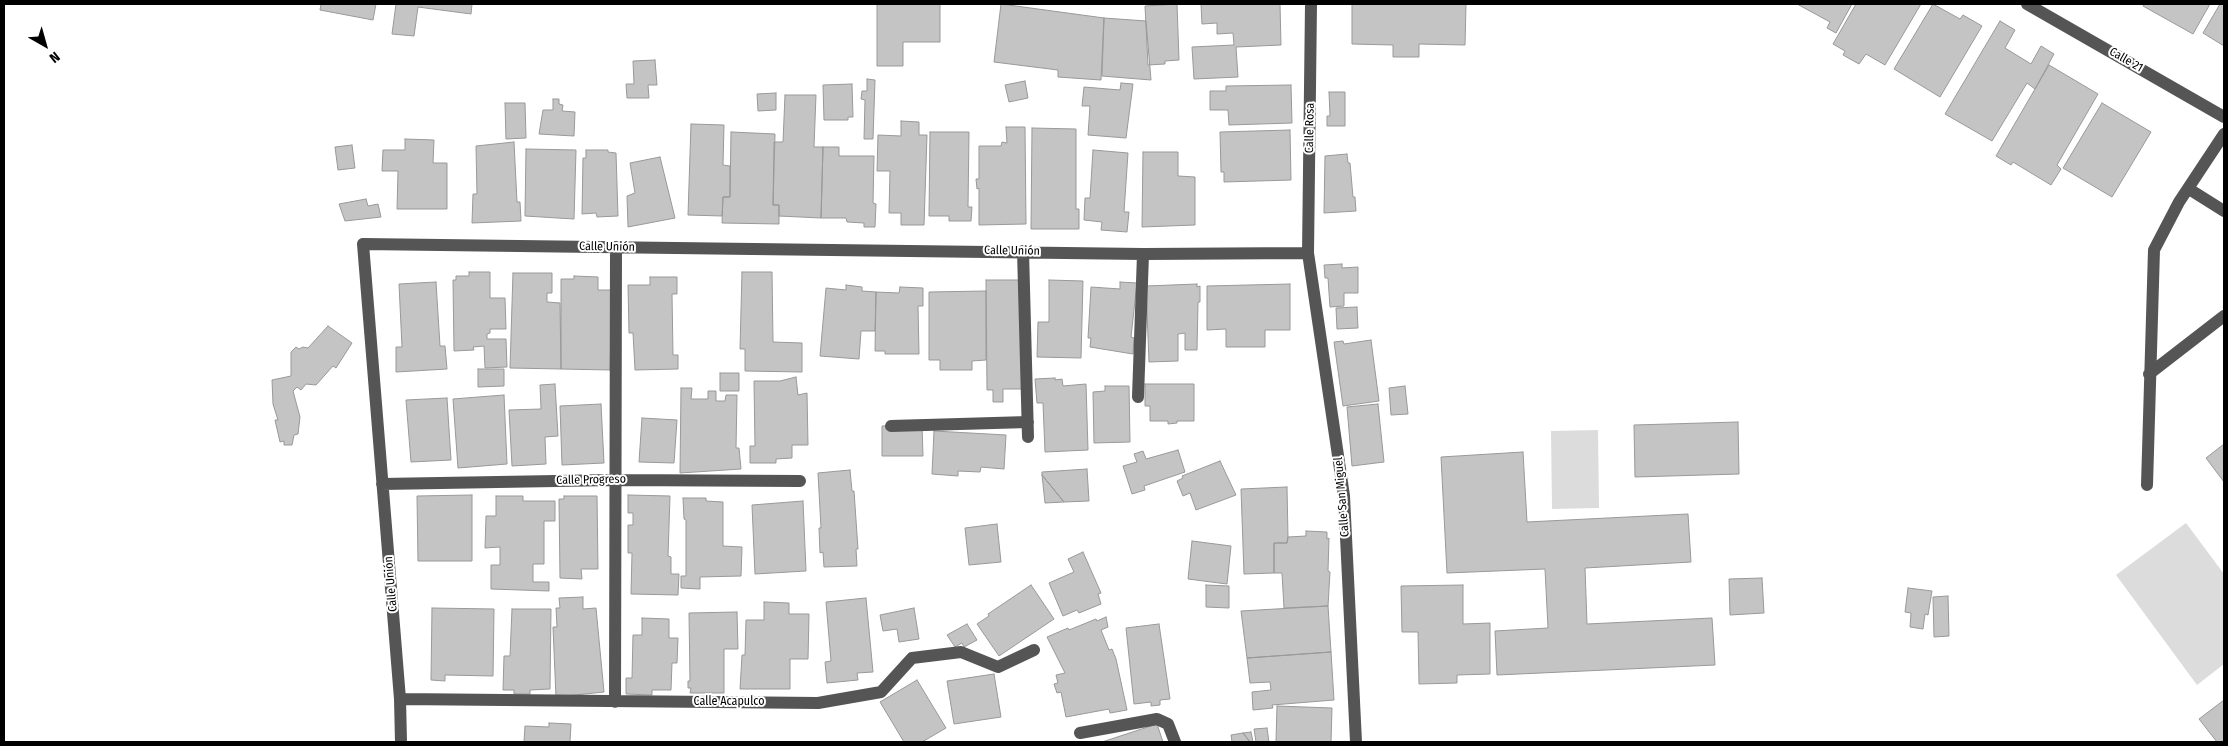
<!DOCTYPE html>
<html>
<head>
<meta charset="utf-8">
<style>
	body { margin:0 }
	#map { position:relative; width:2228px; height:746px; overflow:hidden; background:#fff; font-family:"Fira Sans Condensed",sans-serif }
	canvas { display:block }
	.frame { position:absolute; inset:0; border:5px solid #000; pointer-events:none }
	.north { position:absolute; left:20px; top:20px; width:50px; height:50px; -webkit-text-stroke:4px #fff; paint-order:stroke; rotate:142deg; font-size:14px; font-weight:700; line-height:20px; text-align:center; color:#000 }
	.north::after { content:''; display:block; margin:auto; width:18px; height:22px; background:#000; clip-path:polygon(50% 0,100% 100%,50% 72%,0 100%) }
</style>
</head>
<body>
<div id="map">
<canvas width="2228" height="746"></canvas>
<div class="frame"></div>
<div class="north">N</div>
</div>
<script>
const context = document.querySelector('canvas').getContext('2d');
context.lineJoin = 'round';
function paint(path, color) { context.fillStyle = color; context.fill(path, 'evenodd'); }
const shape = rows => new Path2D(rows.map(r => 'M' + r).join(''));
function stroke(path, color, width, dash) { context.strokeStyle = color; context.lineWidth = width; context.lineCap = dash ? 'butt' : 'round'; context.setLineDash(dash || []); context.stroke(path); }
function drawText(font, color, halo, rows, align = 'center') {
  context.font = font + ' "Fira Sans Condensed",sans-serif'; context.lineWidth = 4; context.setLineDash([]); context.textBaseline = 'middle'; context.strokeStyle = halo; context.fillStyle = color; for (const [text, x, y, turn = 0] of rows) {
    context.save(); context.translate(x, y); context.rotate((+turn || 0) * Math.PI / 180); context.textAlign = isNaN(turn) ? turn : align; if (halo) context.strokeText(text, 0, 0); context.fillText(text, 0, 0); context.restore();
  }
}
const green = shape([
	[1598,430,1599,508,1552,509,1551,431],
	[2186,523,2224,574,2224,664,2197,685,2116,575]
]);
const building = shape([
	[321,4,376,4,373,20,320,10,321,4],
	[396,4,472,4,471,14,418,7,414,36,392,34,396,4],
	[877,4,940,4,940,42,903,42,903,66,877,66,877,4],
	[1001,4,1104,18,1101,80,1058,77,1058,70,994,62,1001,4],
	[1177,4,1179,60,1165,61,1165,64,1148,65,1145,6,1177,4],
	[1201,4,1280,4,1281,45,1236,47,1238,77,1194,79,1192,47,1234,45,1233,33,1217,34,1217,23,1202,24,1201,4],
	[1352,4,1466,4,1465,45,1419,44,1419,57,1393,57,1393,45,1352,44,1352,4],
	[1797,4,1852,4,1836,33,1827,28,1830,22,1797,4],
	[1856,4,1921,4,1885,65,1866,54,1859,64,1843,55,1845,51,1833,44,1856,4],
	[1933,4,1960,19,1963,15,1982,26,1940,97,1894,69,1933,4],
	[2144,4,2210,4,2193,34,2143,6,2144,4],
	[2220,4,2224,4,2224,46,2203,33,2220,4],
	[1104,18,1146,21,1151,80,1102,76,1104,18],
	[2000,21,2015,30,2005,48,2031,64,2041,46,2054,54,2035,89,2027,83,1992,141,1945,114,2000,21],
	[655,60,657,85,648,85,649,98,627,98,626,84,634,84,633,61,655,60],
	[2049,65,2098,94,2057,165,2061,169,2051,185,2013,162,2011,165,1996,156,2049,65],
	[867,79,875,80,873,139,864,139,865,100,861,99,862,91,867,91,867,79],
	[1025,81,1028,98,1009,102,1005,85,1025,81],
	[1121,83,1133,84,1126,138,1088,135,1090,106,1082,106,1084,87,1120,90,1121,83],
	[852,84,853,117,848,117,848,120,824,120,823,85,852,84],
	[1291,85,1292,123,1229,125,1228,110,1210,110,1210,91,1226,91,1226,86,1291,85],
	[1329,92,1345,92,1345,126,1327,126,1327,116,1330,116,1329,92],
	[776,93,776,110,758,111,757,94,776,93],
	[785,95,816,95,814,147,823,147,821,218,779,216,779,205,773,205,774,142,783,142,785,95],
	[553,99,559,99,559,104,563,105,562,111,575,112,574,136,539,134,543,110,553,110,553,99],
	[505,103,525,103,526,138,506,139,505,103],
	[2102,103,2151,132,2112,197,2063,168,2102,103],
	[901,121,919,122,919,135,927,135,924,225,901,225,901,213,889,213,890,171,877,171,878,135,901,136,901,121],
	[691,124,724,125,723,165,730,166,730,197,723,197,722,216,688,215,691,124],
	[1006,127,1025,127,1026,224,979,225,979,188,977,189,976,179,979,179,979,146,1001,146,1002,142,1007,143,1006,127],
	[1032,128,1076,129,1076,209,1079,209,1079,229,1031,229,1032,128],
	[1290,130,1291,180,1224,182,1224,172,1221,172,1220,132,1290,130],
	[731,132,775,134,773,205,779,205,779,224,722,223,723,197,730,197,731,132],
	[930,132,969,132,968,207,972,207,971,221,949,221,949,216,929,216,930,132],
	[405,139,434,140,433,163,447,163,447,209,397,209,398,171,382,171,383,150,405,150,405,139],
	[514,142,517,202,520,202,521,221,472,223,473,194,477,194,476,146,514,142],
	[352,145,355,168,338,170,335,147,352,145],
	[823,147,839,147,839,156,874,156,873,203,876,204,875,227,864,227,864,223,847,222,846,218,821,218,823,147],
	[526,149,576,150,574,219,525,216,526,149],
	[586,150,608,150,608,152,616,153,618,216,597,217,596,213,582,214,583,158,586,158,586,150],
	[1093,150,1128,153,1124,212,1129,212,1127,232,1101,230,1102,222,1084,220,1085,198,1090,198,1093,150],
	[1143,152,1178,152,1178,176,1195,177,1195,225,1142,227,1143,152],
	[1347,154,1348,163,1350,163,1353,197,1355,197,1356,211,1324,213,1325,156,1347,154],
	[660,157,675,218,628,227,627,196,635,193,630,163,660,157],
	[366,199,368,206,378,204,381,217,345,221,339,204,366,199],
	[1342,264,1342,268,1358,267,1358,293,1344,293,1344,306,1330,307,1328,278,1325,278,1324,265,1342,264],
	[469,272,490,272,490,298,505,298,506,329,490,329,490,333,487,334,487,339,506,339,507,367,485,368,484,346,473,347,474,350,454,351,453,280,456,280,456,276,469,276,469,272],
	[742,272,772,272,773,342,802,343,802,372,745,371,745,349,740,349,742,272],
	[513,273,552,273,552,293,547,293,547,302,560,303,561,369,510,368,513,273],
	[574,276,598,277,598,290,612,290,610,370,561,369,561,279,574,279,574,276],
	[650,277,677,277,677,294,672,294,673,355,678,355,678,369,635,370,633,333,629,333,628,285,650,285,650,277],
	[986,280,1023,280,1023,389,1003,389,1003,402,993,402,993,390,987,390,986,280],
	[1049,280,1083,281,1081,358,1037,357,1038,322,1049,322,1049,280],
	[436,282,440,346,445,346,447,369,396,372,396,347,402,347,399,284,436,282],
	[1120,282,1137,283,1131,337,1134,338,1133,354,1090,347,1091,338,1088,338,1091,287,1120,289,1120,282],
	[1197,284,1197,287,1200,286,1200,302,1198,302,1197,350,1185,350,1185,333,1178,334,1178,361,1149,362,1146,286,1197,284],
	[1290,284,1290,330,1265,330,1265,347,1226,347,1226,329,1207,330,1207,286,1290,284],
	[846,285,862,287,862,291,876,292,875,331,861,331,859,359,820,356,826,288,846,290,846,285],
	[900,287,923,288,923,306,918,306,919,354,885,354,885,351,875,351,876,292,899,293,900,287],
	[986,291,986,360,972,361,972,370,940,370,940,360,929,360,929,292,986,291],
	[1357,307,1358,328,1337,329,1336,308,1357,307],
	[328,326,352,343,336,368,333,366,316,385,306,384,301,390,297,387,293,391,300,417,298,434,294,435,292,445,284,445,284,441,280,442,275,420,278,420,273,404,272,380,291,376,291,352,296,347,299,349,303,347,308,348,328,326],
	[1371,340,1379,401,1343,406,1334,342,1343,341,1344,344,1371,340],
	[478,369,504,369,504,386,478,387,478,369],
	[720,373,739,373,739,391,720,391,720,373],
	[796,377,798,395,807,393,808,445,792,445,792,458,776,459,776,463,750,463,750,446,755,446,754,381,780,381,796,377],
	[1055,378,1055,380,1062,379,1063,386,1086,384,1088,450,1045,452,1043,403,1037,403,1035,379,1055,378],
	[555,384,558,436,545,437,546,464,512,466,509,410,541,409,540,385,555,384],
	[1145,384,1194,384,1194,421,1177,421,1177,423,1168,424,1168,421,1150,421,1150,406,1145,406,1145,384],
	[1105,386,1129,386,1130,442,1094,443,1093,392,1105,391,1105,386],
	[1405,386,1408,414,1391,415,1389,388,1405,386],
	[681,388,692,388,691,399,708,399,708,391,716,391,716,401,725,401,726,395,737,395,736,448,739,448,741,469,680,473,681,388],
	[504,395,507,464,458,468,453,399,504,395],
	[447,398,451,460,411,462,406,400,447,398],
	[601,404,604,463,562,465,560,406,601,404],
	[1378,404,1384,462,1352,466,1347,407,1378,404],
	[642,418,677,420,674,463,639,462,642,418],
	[1738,422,1739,474,1635,477,1634,425,1738,422],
	[922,425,923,456,882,456,882,426,922,425],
	[934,431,1006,435,1004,469,981,467,980,472,958,471,958,476,932,474,934,431],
	[2224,444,2224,482,2206,458,2224,444],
	[1178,450,1185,472,1144,486,1145,490,1132,494,1123,466,1137,462,1134,454,1143,451,1146,459,1178,450],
	[1523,452,1527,522,1688,514,1691,562,1585,568,1587,624,1712,618,1715,665,1497,675,1495,631,1548,628,1545,569,1447,573,1441,457,1523,452],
	[1220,461,1236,495,1196,510,1190,493,1183,496,1177,481,1183,478,1182,476,1220,461],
	[1087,469,1089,501,1064,502,1042,475,1042,472,1087,469],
	[850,470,852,491,854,491,858,549,856,549,857,566,824,567,823,552,820,553,819,528,821,528,818,473,850,470],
	[1042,475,1064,502,1045,503,1042,475],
	[1287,487,1288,537,1287,543,1274,543,1274,573,1244,574,1241,489,1287,487],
	[472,495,472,561,418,561,417,496,472,495],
	[628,495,670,496,668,556,671,557,671,574,679,574,678,595,631,594,632,553,628,553,628,525,633,525,633,513,628,513,628,495],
	[496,496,523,496,523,501,555,501,555,521,544,521,544,564,533,564,533,582,549,582,549,591,491,589,491,565,500,565,500,547,485,548,486,516,496,516,496,496],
	[564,496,597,496,598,569,581,569,582,579,560,578,559,499,564,499,564,496],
	[683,498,706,498,706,501,723,502,723,546,742,547,741,576,700,577,700,589,681,588,681,576,686,576,686,520,684,519,683,498],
	[803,501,806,571,755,574,752,505,803,501],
	[997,524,1001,562,969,565,965,528,997,524],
	[1306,531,1327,532,1327,539,1329,538,1328,571,1330,572,1328,606,1284,608,1282,573,1274,573,1274,543,1287,543,1288,537,1306,536,1306,531],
	[1192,541,1231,546,1227,584,1188,579,1192,541],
	[1083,552,1101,593,1098,594,1101,604,1079,613,1077,610,1063,616,1049,583,1074,572,1068,559,1083,552],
	[1762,578,1764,613,1730,615,1729,579,1762,578],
	[1031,585,1054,619,999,656,977,624,989,616,988,614,1031,585],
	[1206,585,1229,586,1229,608,1206,607,1206,585],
	[1463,585,1463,624,1490,623,1490,674,1457,675,1457,683,1419,684,1418,632,1402,632,1401,586,1463,585],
	[1908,588,1932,591,1928,615,1925,614,1923,629,1910,627,1911,613,1905,612,1908,588],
	[1948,596,1949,636,1934,637,1933,597,1948,596],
	[583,597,583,609,596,608,604,692,556,697,553,627,557,627,556,608,560,608,559,598,583,597],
	[866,598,873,672,857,673,858,680,827,683,825,662,831,661,826,602,866,598],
	[764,602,789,603,789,614,809,614,808,659,790,659,790,689,740,689,742,655,745,655,746,620,764,620,764,602],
	[1328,606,1331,652,1247,658,1241,611,1328,606],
	[432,608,494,609,493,676,445,675,445,681,431,680,432,608],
	[914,608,919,639,899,642,897,629,883,631,880,615,914,608],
	[512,609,551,609,550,689,530,690,530,694,514,694,514,690,503,690,504,656,510,656,512,609],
	[737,612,738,649,724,649,724,693,690,693,691,688,688,688,688,681,690,681,689,613,737,612],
	[1106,617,1108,627,1101,630,1109,650,1112,649,1116,659,1127,710,1110,713,1109,709,1066,717,1061,692,1057,693,1054,684,1058,683,1056,675,1065,673,1047,637,1068,628,1069,630,1096,619,1097,621,1106,617],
	[642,618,669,619,669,638,678,638,677,663,672,663,671,690,652,690,652,695,626,694,626,678,632,678,633,635,642,635,642,618],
	[967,624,977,640,964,647,962,643,955,647,947,635,967,624],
	[1159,624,1170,699,1160,700,1160,705,1151,706,1151,702,1134,704,1126,628,1159,624],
	[1331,652,1334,700,1272,705,1273,708,1253,710,1252,692,1271,690,1270,682,1250,683,1247,658,1331,652],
	[994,674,1001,717,954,724,947,681,994,674],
	[917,680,946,728,922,742,904,742,880,702,917,680],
	[2224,700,2224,742,2217,742,2199,719,2224,700],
	[1277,706,1332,708,1331,742,1276,742,1277,706],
	[549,723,571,724,570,742,524,742,525,726,549,727,549,723],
	[1157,724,1163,742,1102,742,1157,724],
	[1267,728,1269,742,1256,742,1254,729,1267,728],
	[1251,732,1253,742,1250,742,1243,733,1251,732],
	[1243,733,1250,742,1232,742,1231,735,1243,733]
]);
const minor = shape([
	[1311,4,1308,253,1344,496,1356,742],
	[2027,4,2224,117],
	[2189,189,2224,211],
	[1023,251,1028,437],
	[2149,374,2224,316],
	[1138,397,1143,254],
	[891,426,1028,422],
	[382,484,614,480,800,481],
	[2147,485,2154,250,2179,202,2224,134],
	[400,699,818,703,881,692,912,658,961,652,998,667,1034,650],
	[615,702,616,247],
	[1080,733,1157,719,1168,724,1175,742],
	[401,742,400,699,363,244,1143,254,1308,253]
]);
const streetNames = [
	["Calle 21",2126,60,30],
	["Calle Rosa",1310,128,-89],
	["Calle Unión",607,247,1],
	["Calle Unión",1012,251,1],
	["Calle Progreso",591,480,-1],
	["Calle San Miguel",1342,497,-95],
	["Calle Unión",391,584,-95],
	["Calle Acapulco",729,702]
];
paint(green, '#dcdcdc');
paint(building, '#c4c4c4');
stroke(building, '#999', 1);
stroke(minor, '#555', 12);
drawText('12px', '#000', '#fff', streetNames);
</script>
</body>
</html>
